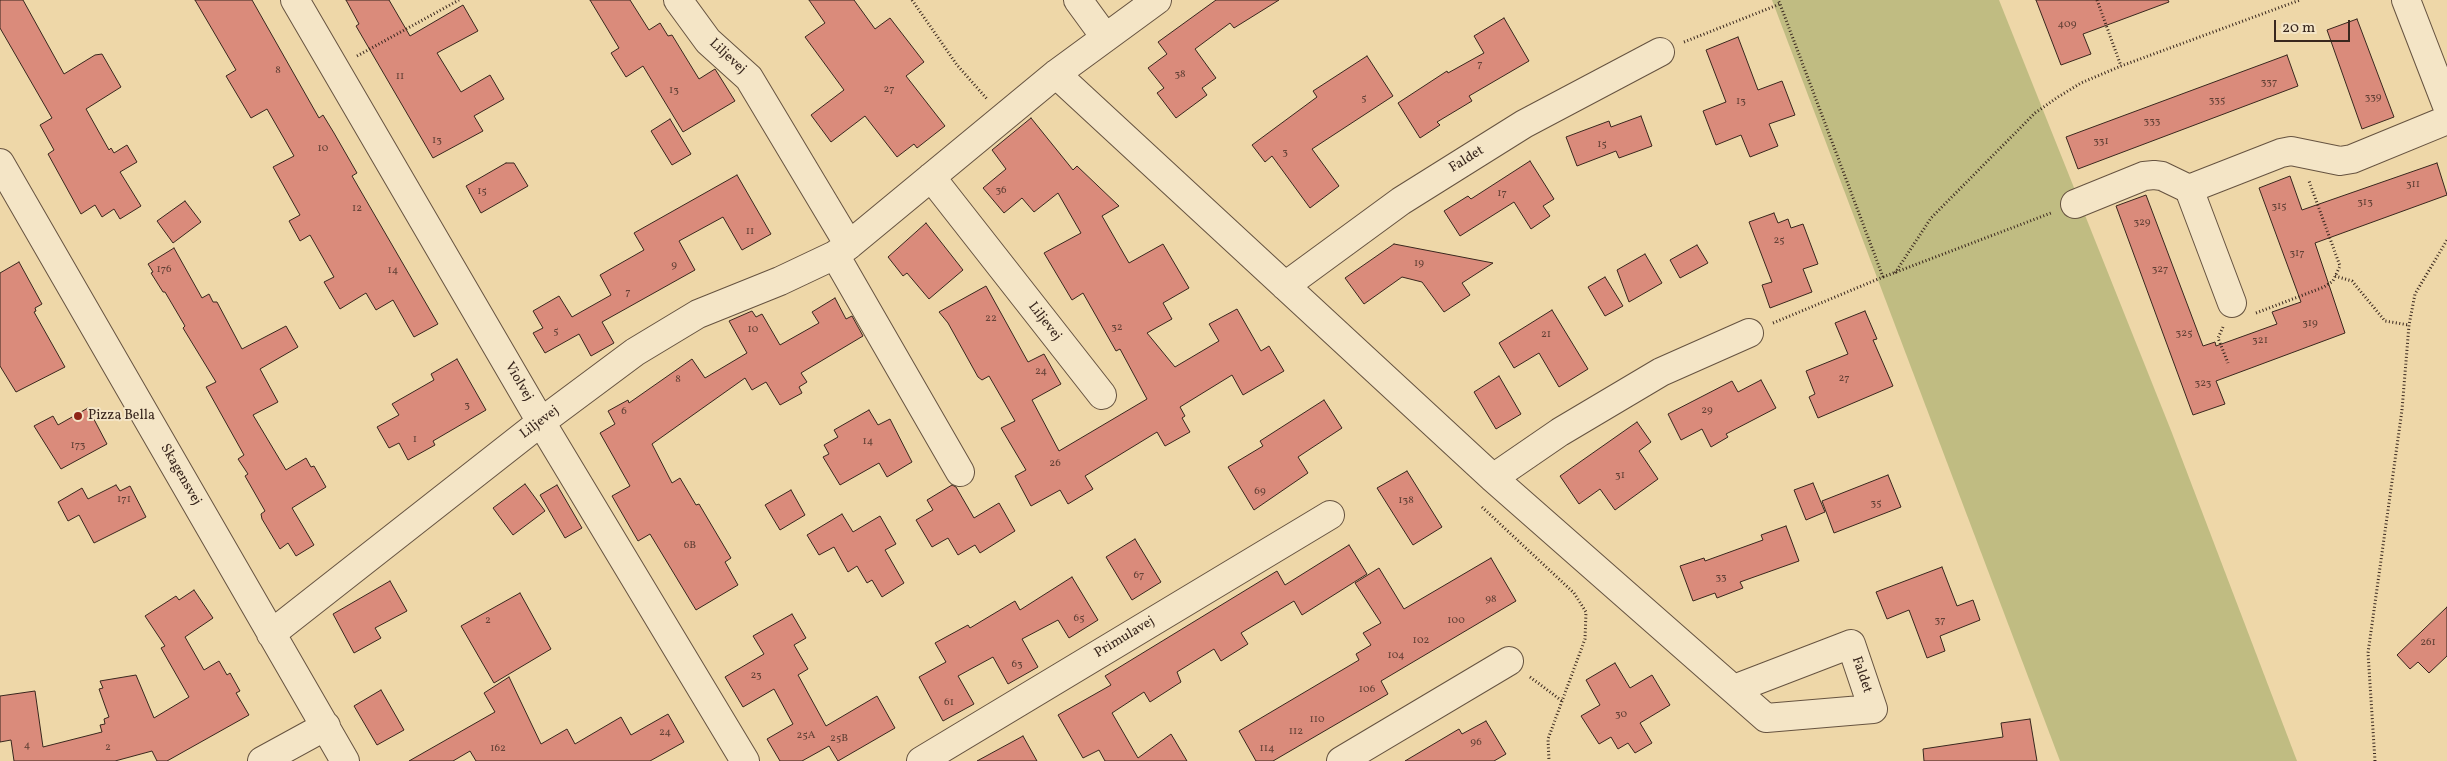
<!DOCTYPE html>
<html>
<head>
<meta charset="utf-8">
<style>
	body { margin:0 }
	#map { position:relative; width:2447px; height:761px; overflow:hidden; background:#eed7a8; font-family:Vollkorn,serif }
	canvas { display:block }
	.scale { position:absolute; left:2274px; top:20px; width:76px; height:22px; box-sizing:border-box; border:2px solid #39271e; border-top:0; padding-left:6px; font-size:15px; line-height:18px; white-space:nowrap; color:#39271e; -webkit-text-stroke:4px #f4e5c6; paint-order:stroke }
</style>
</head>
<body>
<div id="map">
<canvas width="2447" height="761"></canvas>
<div class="scale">20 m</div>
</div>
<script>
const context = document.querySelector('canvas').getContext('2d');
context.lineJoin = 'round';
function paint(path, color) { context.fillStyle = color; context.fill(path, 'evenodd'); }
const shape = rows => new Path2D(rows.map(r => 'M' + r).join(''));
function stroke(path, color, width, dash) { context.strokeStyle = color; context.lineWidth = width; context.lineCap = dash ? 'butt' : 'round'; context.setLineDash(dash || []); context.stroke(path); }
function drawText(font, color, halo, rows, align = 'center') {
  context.font = font + ' Vollkorn,serif'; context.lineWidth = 4; context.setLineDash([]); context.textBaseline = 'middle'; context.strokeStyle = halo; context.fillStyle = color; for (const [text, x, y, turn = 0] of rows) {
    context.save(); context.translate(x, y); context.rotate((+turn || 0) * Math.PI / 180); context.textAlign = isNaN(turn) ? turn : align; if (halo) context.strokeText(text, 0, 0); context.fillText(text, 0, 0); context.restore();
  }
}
const green = shape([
	[1772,0,1999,0,2172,433,2297,761,2060,761]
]);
const building = shape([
	[0,0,23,0,64,74,95,55,102,54,121,87,86,109,109,150,111,148,114,153,127,145,137,162,120,172,141,206,120,219,114,209,102,217,95,205,81,214,48,154,54,150,40,125,52,118,0,28,0,0],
	[195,0,252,0,319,118,323,115,334,133,357,173,352,176,438,324,414,337,393,300,376,310,366,293,340,309,324,282,334,277,310,235,300,241,289,221,300,215,273,167,294,156,267,109,251,118,226,76,236,70,195,0],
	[346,0,389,0,410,36,463,5,478,31,437,53,461,92,490,75,504,99,474,116,483,131,433,158,356,26,359,24,346,0],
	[590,0,630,0,649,30,660,23,668,36,672,35,699,79,715,69,735,101,683,132,643,66,626,77,611,53,619,48,590,0],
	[809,0,854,0,875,29,890,18,924,62,906,76,945,126,917,148,914,144,897,157,865,116,831,142,811,115,844,90,805,37,825,23,809,0],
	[1216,0,1279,0,1234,28,1230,23,1195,49,1216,78,1202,88,1207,95,1176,118,1157,93,1164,88,1148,68,1167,54,1158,42,1216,0],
	[2036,0,2168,0,2169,2,2083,34,2091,54,2061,65,2036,0],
	[1504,18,1529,61,1469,96,1472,101,1437,122,1440,125,1420,138,1398,103,1447,71,1448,73,1484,53,1474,36,1504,18],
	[2357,19,2394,117,2362,129,2327,30,2357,19],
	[1738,37,1758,90,1782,81,1795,115,1769,124,1778,146,1750,157,1741,135,1716,145,1703,111,1726,102,1706,50,1738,37],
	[2287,55,2298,86,2078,169,2066,137,2287,55],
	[1367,56,1393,96,1312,149,1339,186,1310,208,1272,156,1265,162,1252,145,1317,97,1313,91,1367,56],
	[1641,116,1652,146,1619,158,1616,151,1577,166,1566,137,1609,121,1611,127,1641,116],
	[1031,118,1073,170,1077,166,1119,206,1102,216,1129,263,1163,244,1189,288,1163,303,1172,319,1147,333,1175,367,1219,341,1209,324,1237,309,1261,351,1269,346,1284,371,1243,395,1232,375,1180,407,1185,416,1182,418,1190,432,1165,446,1157,432,1085,476,1093,489,1068,504,1060,490,1031,506,1015,476,1026,470,1001,428,1015,421,989,376,982,380,978,377,948,323,939,312,986,286,1028,362,1044,354,1061,384,1032,400,1059,451,1147,399,1120,349,1116,351,1083,293,1072,300,1044,253,1081,233,1058,193,1034,212,1022,198,1004,213,983,188,1006,169,992,150,1031,118],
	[670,119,691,154,672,165,651,131,670,119],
	[1530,161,1554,199,1543,206,1550,216,1531,229,1514,202,1460,236,1444,211,1468,196,1471,199,1530,161],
	[506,163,514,163,528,186,481,213,466,186,506,163],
	[2437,163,2447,195,2315,243,2345,333,2216,381,2225,404,2193,415,2116,206,2146,195,2203,346,2215,342,2216,346,2277,324,2272,312,2301,302,2259,188,2290,176,2302,210,2437,163],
	[737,175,771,234,742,250,723,217,679,241,695,270,602,322,614,343,591,356,579,334,545,353,533,333,543,328,533,311,559,296,572,317,611,295,600,275,644,250,634,233,737,175],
	[185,201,201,222,173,243,157,221,185,201],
	[1774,213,1778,223,1788,219,1791,228,1803,224,1818,264,1803,269,1812,292,1770,308,1762,285,1772,282,1749,222,1774,213],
	[926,223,963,270,929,299,907,273,903,276,888,257,926,223],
	[1394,244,1493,263,1462,283,1470,295,1444,312,1422,282,1402,277,1364,304,1345,278,1394,244],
	[1697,245,1708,263,1680,278,1670,260,1697,245],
	[174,248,202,298,209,294,213,302,217,302,242,349,286,326,298,347,260,369,278,402,253,415,286,470,306,458,311,467,314,466,326,487,292,508,314,545,296,556,288,543,280,549,262,519,261,514,265,511,245,476,248,474,238,459,244,455,206,387,216,382,183,328,185,326,165,292,163,292,151,273,153,272,148,264,174,248],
	[1645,254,1662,283,1629,302,1617,270,1645,254],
	[19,262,42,304,35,308,36,311,34,312,65,367,16,392,0,366,0,273,19,262],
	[1605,277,1623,306,1605,316,1588,287,1605,277],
	[835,298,846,319,852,316,863,336,801,373,807,382,799,387,802,393,780,405,766,382,752,390,745,378,652,444,672,483,680,478,696,505,699,504,731,558,725,562,738,585,696,610,650,534,638,541,612,496,630,486,600,433,615,424,608,411,628,400,629,403,692,359,705,378,747,353,729,321,752,311,756,317,762,314,780,345,819,323,812,312,835,298],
	[1552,310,1588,369,1559,387,1539,353,1514,368,1499,343,1552,310],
	[1865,311,1877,339,1873,340,1893,386,1818,418,1809,397,1815,394,1806,371,1848,354,1835,323,1865,311],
	[457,359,486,410,433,441,435,445,408,460,399,443,389,448,377,427,399,415,392,404,434,380,431,374,457,359],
	[1499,376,1521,414,1496,429,1474,392,1499,376],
	[1761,380,1776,408,1726,434,1728,437,1711,447,1702,429,1681,440,1668,414,1732,381,1738,392,1761,380],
	[1324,400,1342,428,1298,457,1308,473,1254,510,1228,467,1263,446,1260,441,1324,400],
	[88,408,107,444,61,469,34,426,53,416,58,425,88,408],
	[869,410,878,425,890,419,912,462,887,477,879,463,840,485,823,457,829,454,824,445,838,437,834,430,869,410],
	[1637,422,1651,442,1639,451,1658,479,1615,510,1600,489,1579,504,1560,476,1637,422],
	[1407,471,1442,527,1413,545,1377,488,1407,471],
	[1888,475,1901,507,1834,533,1822,501,1888,475],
	[1813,483,1825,512,1806,520,1794,490,1813,483],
	[525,484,545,511,513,535,493,508,525,484],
	[116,485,120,491,130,486,146,517,94,543,79,515,68,521,58,502,82,488,88,499,116,485],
	[557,485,582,528,565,538,540,495,557,485],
	[952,485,956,487,974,518,999,503,1015,531,980,553,975,545,958,555,948,538,932,547,916,520,933,510,927,500,952,485],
	[791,490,805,515,780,530,765,505,791,490],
	[842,514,853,532,880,516,896,544,885,550,904,583,882,597,872,580,867,583,857,566,848,572,834,547,819,555,807,535,842,514],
	[1786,526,1799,561,1740,582,1743,588,1717,598,1715,593,1693,601,1680,566,1704,558,1705,561,1763,540,1761,535,1786,526],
	[1135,539,1161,582,1132,600,1106,557,1135,539],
	[1349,545,1367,574,1302,615,1294,601,1241,633,1248,644,1221,661,1214,649,1177,672,1181,682,1150,702,1144,692,1112,713,1138,758,1171,734,1187,761,1105,761,1099,750,1083,758,1058,715,1111,685,1105,676,1277,571,1285,585,1349,545],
	[1491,558,1516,601,1381,681,1388,694,1273,761,1256,761,1239,731,1359,660,1356,654,1371,645,1363,633,1381,623,1355,583,1379,568,1404,609,1491,558],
	[1942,567,1957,606,1973,600,1980,620,1940,636,1945,651,1927,658,1909,610,1887,619,1876,592,1942,567],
	[1072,577,1098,620,1069,638,1058,620,1022,639,1038,667,1008,684,993,657,958,676,974,704,943,721,919,677,946,662,935,643,968,625,970,628,1015,601,1020,610,1072,577],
	[390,581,407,611,375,628,381,638,354,653,333,614,390,581],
	[194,590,213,618,185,637,204,670,219,661,227,675,230,673,240,691,236,693,249,715,167,761,157,761,152,751,115,761,14,761,11,740,0,742,0,696,35,691,43,747,102,732,100,725,105,724,104,719,109,717,99,689,103,688,100,681,136,675,154,718,189,697,161,648,165,646,145,616,176,596,179,600,194,590],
	[520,593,551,649,494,683,461,626,520,593],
	[2447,607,2447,656,2429,673,2418,662,2410,669,2397,655,2447,607],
	[792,614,806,638,794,645,808,669,798,675,826,726,877,696,895,728,838,761,829,746,802,761,780,761,767,739,793,724,774,689,743,707,725,677,764,654,753,636,792,614],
	[1615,663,1630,688,1652,675,1670,705,1640,723,1652,743,1635,753,1628,743,1618,749,1611,737,1599,744,1581,716,1600,705,1586,680,1615,663],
	[509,677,541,744,567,729,575,744,621,717,631,735,668,714,684,742,650,761,476,761,470,751,453,761,409,761,495,712,484,693,509,677],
	[381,690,404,730,377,745,354,706,381,690],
	[2030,719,2037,761,1924,761,1923,749,2003,737,2001,723,2030,719],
	[1486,721,1506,754,1494,761,1405,761,1459,729,1462,734,1486,721],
	[1023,736,1037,761,977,761,1023,736]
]);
const path = shape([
	[912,0,957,65,987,99],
	[2097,0,2121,66],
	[1684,42,1780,4,1778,0],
	[357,56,459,0],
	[1895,273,1931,218,2035,113,2058,97,2081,83,2121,66,2300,0],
	[2335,276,2352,281,2385,321,2409,325],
	[1883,277,2051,213],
	[2256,313,2324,287,2333,281,2340,266,2309,181],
	[1773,323,1883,277,1780,4],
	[2223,327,2218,338,2228,363],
	[1482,507,1574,593,1586,612,1585,639,1548,739,1549,761],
	[1530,677,1562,701],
	[2375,761,2368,653,2402,410,2409,325,2415,294,2447,240]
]);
const minor = shape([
	[295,0,541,422,745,761],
	[678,0,708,41,749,78,849,245],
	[1078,0,1105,37],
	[2406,0,2447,106],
	[1056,74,1493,478,1766,718,1873,709,1851,644,1734,689],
	[0,163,345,761],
	[931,177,1102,395],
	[2075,204,2144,176,2154,175,2162,176,2189,189],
	[835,255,960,472],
	[1285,286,1401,201,1524,124,1660,52],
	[2232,303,2189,189,2281,153,2291,151,2340,161,2352,159,2447,120],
	[1493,478,1560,432,1661,372,1749,333],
	[271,634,541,422,635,352,698,314,780,281,835,255,849,245,1056,74,1157,0],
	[262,761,326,726],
	[921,761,1330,515],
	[1341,761,1509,661]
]);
const markers = [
	[78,416,5,"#8f2418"]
];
const numberNames = [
	["409",2067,25],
	["7",1480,65],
	["8",278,71],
	["38",1180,75],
	["11",400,77],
	["337",2269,83],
	["27",889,90],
	["13",674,91],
	["339",2373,98],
	["5",1364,99],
	["335",2217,101],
	["13",1741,102],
	["333",2152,122],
	["13",437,141],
	["331",2101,142],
	["15",1602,145],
	["10",323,149],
	["3",1285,153],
	["311",2413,185],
	["36",1001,191],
	["15",482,192],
	["17",1502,194],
	["313",2365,203],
	["315",2279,207],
	["12",357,209],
	["329",2142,223],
	["11",750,232],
	["25",1779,241],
	["317",2297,254],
	["19",1419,264],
	["9",674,266],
	["176",164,270],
	["327",2160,270],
	["14",393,271],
	["7",628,293],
	["22",991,319],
	["319",2310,324],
	["32",1117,328],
	["10",753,330],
	["5",556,332],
	["325",2184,334],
	["21",1546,335],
	["321",2260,341],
	["24",1041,372],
	["27",1844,379],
	["8",678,380],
	["323",2203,384],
	["3",467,406],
	["29",1707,411],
	["6",624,412],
	["1",415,440],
	["14",868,442],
	["173",78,446],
	["26",1055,464],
	["31",1620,476],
	["69",1260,492],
	["171",124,500],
	["138",1406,501],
	["35",1876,504],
	["6B",690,546],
	["67",1139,576],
	["33",1721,578],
	["98",1491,600],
	["65",1079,619],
	["2",488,621],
	["100",1456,621],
	["37",1940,621],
	["102",1421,641],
	["261",2428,643],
	["104",1396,656],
	["63",1017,665],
	["23",756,676],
	["106",1367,690],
	["61",949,703],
	["30",1621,715],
	["110",1317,720],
	["112",1296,732],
	["24",665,733],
	["25A",806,736],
	["25B",839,739],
	["96",1476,743],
	["4",27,746],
	["2",108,748],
	["162",498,749],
	["114",1267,749]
];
const streetNames = [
	["Liljevej",727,57,43],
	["Faldet",1467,160,-32],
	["Liljevej",1044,322,52],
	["Violvej",518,382,60],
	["Liljevej",540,423,-37],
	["Skagensvej",180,475,60],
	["Primulavej",1125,638,-31],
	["Faldet",1861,675,71]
];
const poiNames = [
	["Pizza Bella",88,416]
];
paint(green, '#c0bc82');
paint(building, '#da8b7b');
stroke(building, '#39271e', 1);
stroke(minor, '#665340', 30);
stroke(path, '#39271e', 3, [1, 2.5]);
stroke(minor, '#f4e5c6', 28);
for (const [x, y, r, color] of markers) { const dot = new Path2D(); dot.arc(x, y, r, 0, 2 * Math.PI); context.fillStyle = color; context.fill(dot); stroke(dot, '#f4e5c6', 2); }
drawText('11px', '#614035', null, numberNames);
drawText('14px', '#39271e', '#f4e5c6', streetNames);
drawText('14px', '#39271e', '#f4e5c6', poiNames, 'left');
</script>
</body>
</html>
